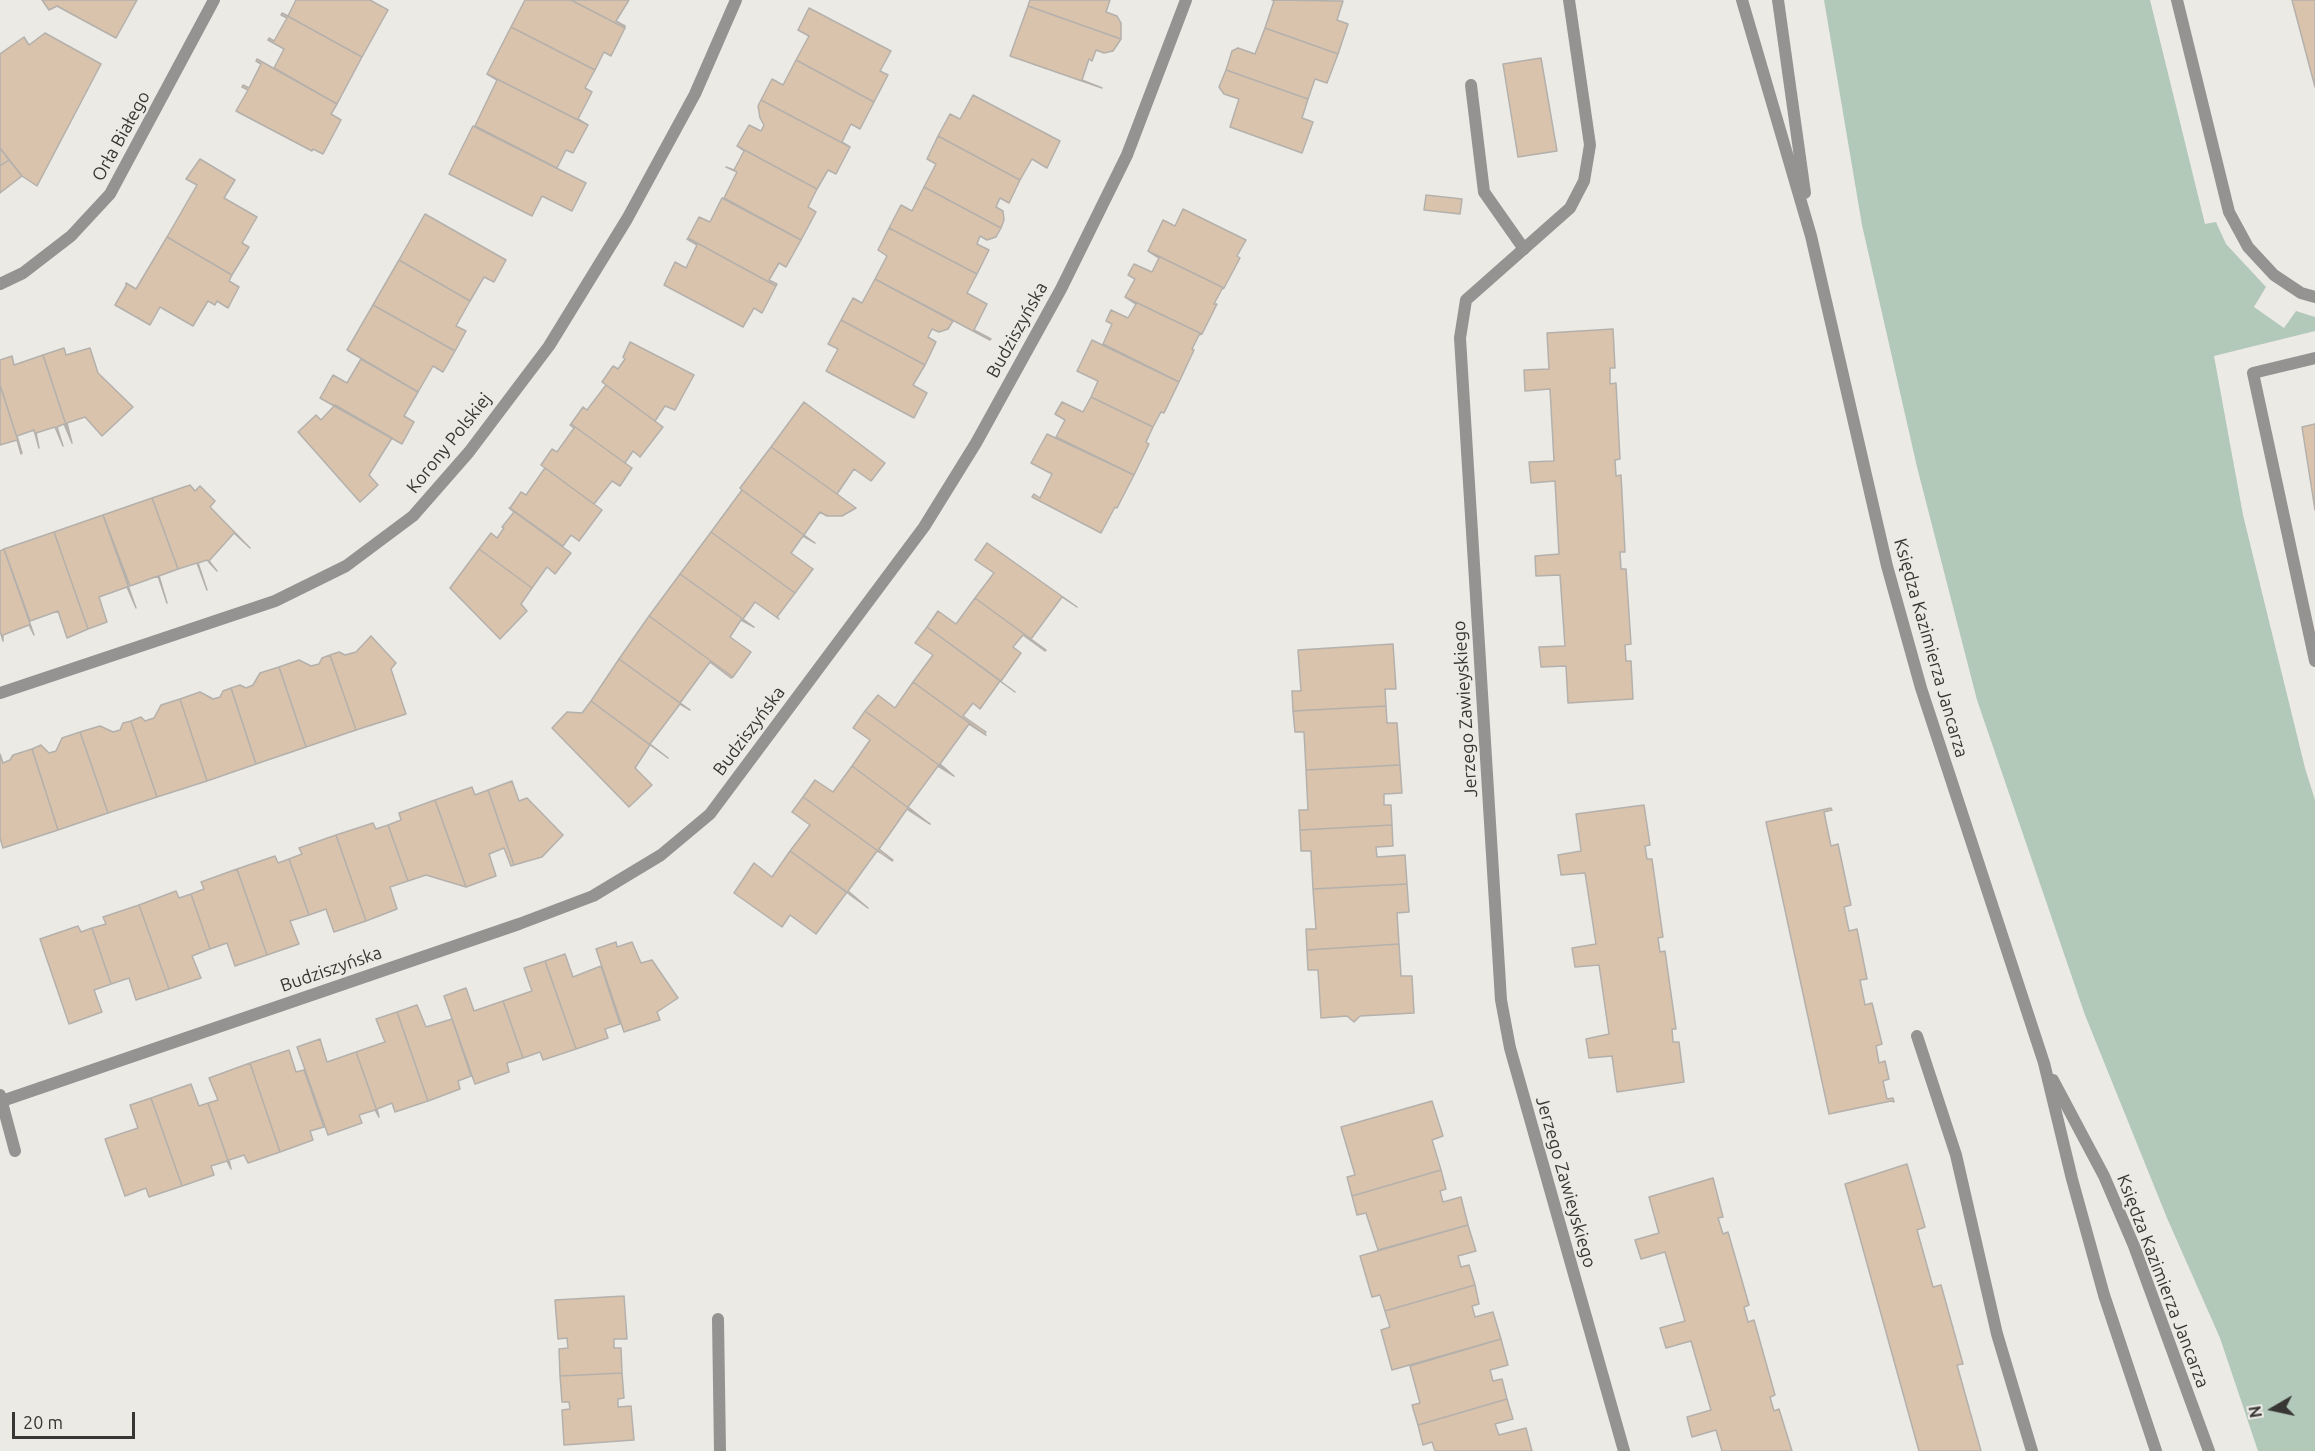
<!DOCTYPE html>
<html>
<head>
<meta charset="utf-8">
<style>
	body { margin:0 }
	#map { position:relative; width:2315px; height:1451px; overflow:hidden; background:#eceae5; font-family:Ubuntu,sans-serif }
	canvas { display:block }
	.north { position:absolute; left:2243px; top:1379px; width:60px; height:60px; -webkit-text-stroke:4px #eceae5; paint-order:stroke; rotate:261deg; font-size:16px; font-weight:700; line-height:24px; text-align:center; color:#373634 }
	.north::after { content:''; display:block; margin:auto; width:21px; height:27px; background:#373634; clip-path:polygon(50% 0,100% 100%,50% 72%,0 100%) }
	.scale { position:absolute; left:12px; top:1412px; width:123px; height:27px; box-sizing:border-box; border:3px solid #373634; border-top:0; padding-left:8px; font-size:18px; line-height:21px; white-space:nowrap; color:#373634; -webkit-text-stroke:4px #eceae5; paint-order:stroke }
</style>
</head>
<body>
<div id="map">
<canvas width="2315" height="1451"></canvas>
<div class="north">N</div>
<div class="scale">20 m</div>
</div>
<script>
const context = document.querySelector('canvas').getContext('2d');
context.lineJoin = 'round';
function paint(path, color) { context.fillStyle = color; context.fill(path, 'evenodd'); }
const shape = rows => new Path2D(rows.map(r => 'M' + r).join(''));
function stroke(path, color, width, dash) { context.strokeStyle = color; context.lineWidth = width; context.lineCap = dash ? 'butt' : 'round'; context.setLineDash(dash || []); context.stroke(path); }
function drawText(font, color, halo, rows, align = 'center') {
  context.font = font + ' Ubuntu,sans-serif'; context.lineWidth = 4.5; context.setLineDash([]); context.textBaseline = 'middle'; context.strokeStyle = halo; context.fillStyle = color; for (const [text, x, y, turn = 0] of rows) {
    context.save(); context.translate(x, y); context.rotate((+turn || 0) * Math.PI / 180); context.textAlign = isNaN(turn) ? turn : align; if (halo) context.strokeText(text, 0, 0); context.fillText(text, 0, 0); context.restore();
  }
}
const green = shape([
	[1824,0,2150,0,2205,224,2216,222,2226,244,2266,287,2254,307,2284,328,2296,311,2315,317,2315,331,2214,356,2243,515,2305,768,2315,800,2315,1451,2258,1451,2220,1338,2167,1218,2085,1015,1977,700,1917,467,1862,225]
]);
const building = shape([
	[42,0,137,0,116,38,57,6,49,10,42,0],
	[296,0,370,0,388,10,362,57,282,13,288,16,296,0],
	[525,0,571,0,625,28,611,56,604,52,595,70,511,27,525,0],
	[571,0,629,0,616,21,625,26,625,28,571,0],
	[1030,0,1110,0,1106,12,1117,16,1121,23,1121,39,1028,6,1030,0],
	[1272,0,1343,1,1337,20,1348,24,1338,54,1265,28,1274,1,1272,0],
	[2292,0,2315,0,2315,87,2292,0],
	[1028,6,1121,39,1113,51,1104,53,1096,50,1092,61,1089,59,1082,80,1102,88,1010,56,1028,6],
	[809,8,891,51,880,71,888,75,874,102,796,60,809,36,798,30,809,8],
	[282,13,362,57,337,104,274,68,284,49,268,40,269,38,274,41,287,18,281,15,282,13],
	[511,27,595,70,585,88,592,92,578,119,588,125,487,74,511,27],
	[1265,28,1338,54,1327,83,1315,79,1308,99,1226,70,1232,51,1238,48,1255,54,1265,28],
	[45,33,101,64,37,186,22,176,0,148,0,54,24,37,29,45,45,33],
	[1541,58,1557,151,1518,157,1503,64,1541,58],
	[257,59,337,104,331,114,341,120,323,154,313,149,312,151,236,111,248,90,242,87,243,85,249,88,261,64,256,61,257,59],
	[796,60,874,102,860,129,851,124,842,142,850,147,761,100,772,79,783,85,796,60],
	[1226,70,1308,99,1302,118,1313,122,1302,153,1230,127,1239,99,1224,94,1219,87,1226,70],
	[487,74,588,125,573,153,566,150,557,168,475,126,497,80,487,74],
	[973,95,1060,141,1047,168,1032,159,1020,180,938,136,950,114,960,119,973,95],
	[761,100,850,147,836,174,828,170,817,189,737,146,749,125,761,131,764,125,760,118,758,106,761,100],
	[473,126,586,183,572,211,542,196,532,216,449,174,473,126],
	[938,136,1020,180,1009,203,1000,198,996,207,1003,211,1004,220,1001,228,924,187,936,164,927,159,938,136],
	[737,146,817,189,808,207,816,212,801,240,724,198,737,172,726,167,734,170,744,151,737,146],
	[0,148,9,160,0,166,0,148],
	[200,159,235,180,224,198,257,217,242,243,249,247,232,275,167,237,197,185,186,179,200,159],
	[9,160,22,176,0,193,0,166,9,160],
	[924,187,1001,228,996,237,987,240,980,236,977,244,989,250,977,274,889,228,901,205,912,211,924,187],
	[1426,195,1462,199,1460,214,1424,210,1426,195],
	[722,198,801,240,786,267,779,263,769,280,777,284,776,286,688,238,699,217,710,222,722,198],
	[1183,209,1246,240,1237,256,1240,258,1224,288,1148,251,1163,220,1175,226,1183,209],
	[425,214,506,260,494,282,484,277,470,301,399,260,425,214],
	[889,228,977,274,967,293,987,304,974,330,991,339,990,340,875,279,887,256,878,250,889,228],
	[167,237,232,275,229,281,239,287,228,308,217,301,215,305,208,301,193,326,160,307,150,325,115,305,126,286,126,283,136,289,167,237],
	[688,238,776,286,762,313,754,308,743,327,664,285,675,262,686,268,697,245,687,239,688,238],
	[1148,251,1224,288,1222,289,1214,304,1217,304,1202,334,1125,297,1135,279,1128,275,1134,264,1152,272,1159,258,1148,251],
	[399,260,470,301,456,326,466,331,455,351,373,305,399,260],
	[875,279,953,321,948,329,939,332,932,329,928,337,936,342,925,365,841,320,853,298,862,303,875,279],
	[1125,297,1202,334,1199,335,1192,349,1194,350,1179,382,1103,344,1112,324,1106,321,1111,310,1128,318,1136,304,1125,297],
	[373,305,455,351,443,372,433,366,418,392,347,350,373,305],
	[841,320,925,365,913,385,927,393,914,418,826,371,838,349,828,344,841,320],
	[1613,329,1615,368,1610,368,1610,384,1616,383,1620,459,1615,460,1616,476,1621,475,1625,552,1620,552,1621,569,1626,569,1631,644,1625,645,1626,661,1631,661,1633,699,1568,703,1566,666,1541,667,1539,647,1565,646,1560,575,1536,576,1535,556,1559,554,1555,481,1531,483,1529,462,1554,461,1550,389,1525,391,1524,370,1549,369,1547,333,1613,329],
	[1092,340,1179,382,1164,413,1161,412,1153,427,1091,397,1098,381,1077,371,1092,340],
	[630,342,694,375,675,410,665,406,655,421,602,382,613,366,618,369,625,359,623,357,630,342],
	[64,348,66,355,90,348,98,373,133,407,102,436,85,417,67,423,72,443,43,355,64,348],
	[43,355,72,443,64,424,57,427,63,446,55,427,36,433,39,448,34,430,17,436,22,453,0,385,0,360,12,356,14,365,43,355],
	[361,359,418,392,404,416,414,422,402,444,320,398,333,375,347,383,361,359],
	[0,385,22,453,21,454,17,440,0,445,0,385],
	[606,385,663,427,640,457,633,451,625,463,571,424,583,407,587,410,606,385],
	[1091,397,1153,427,1146,442,1149,444,1134,475,1056,437,1065,420,1055,414,1062,402,1083,412,1091,397],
	[804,402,885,463,871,481,854,469,837,494,771,447,804,402],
	[335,405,392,438,369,475,378,485,360,502,298,432,316,415,321,420,335,405],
	[571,424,632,468,620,486,612,481,594,504,541,465,552,449,557,452,574,428,570,425,571,424],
	[2315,424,2315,510,2302,427,2315,424],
	[1047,434,1134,475,1117,508,1115,507,1101,533,1032,497,1034,494,1040,498,1052,474,1031,463,1047,434],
	[771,447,837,494,856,508,842,516,827,516,820,512,804,535,742,490,740,488,771,447],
	[545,468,602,510,579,541,571,535,563,546,510,508,521,492,526,495,545,468],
	[190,485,195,491,200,486,215,501,210,507,250,548,234,533,209,561,217,571,207,560,198,563,207,590,197,563,178,569,152,498,190,485],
	[742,490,815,543,803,536,791,553,813,569,795,593,711,532,742,490],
	[152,498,178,569,159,576,167,603,158,576,130,586,103,515,152,498],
	[509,508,571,553,555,574,547,567,532,588,479,549,491,533,497,538,504,528,502,527,514,512,509,508],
	[103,515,136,608,127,587,99,597,107,622,88,629,54,532,103,515],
	[54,532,88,629,67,638,58,611,30,621,4,549,54,532],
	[711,532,795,593,777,617,779,619,755,602,743,619,680,574,711,532],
	[987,543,1077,607,1062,597,1031,639,975,598,994,573,975,560,987,543],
	[4,549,34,635,29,625,3,635,3,641,0,631,0,551,4,549],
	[479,549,532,588,521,604,527,611,500,639,450,588,479,549],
	[680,574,754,627,741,620,730,637,751,652,733,677,649,616,680,574],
	[975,598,1046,650,1045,651,1023,635,1013,647,1021,653,1001,681,927,627,938,611,956,624,975,598],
	[649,616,733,677,731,678,710,662,680,703,619,659,649,616],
	[927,627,1015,692,1000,681,980,709,973,703,963,716,986,732,984,734,913,682,933,655,915,643,927,627],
	[371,636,396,663,391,669,406,714,356,730,330,655,339,652,345,655,356,652,371,636],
	[1393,644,1396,689,1385,689,1386,706,1293,711,1292,691,1301,691,1298,650,1393,644],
	[330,655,356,730,306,747,279,667,299,660,311,666,319,664,322,658,330,655],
	[619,659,690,710,680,704,650,744,668,758,591,701,619,659],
	[279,667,306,747,256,764,231,688,240,685,246,688,253,685,260,673,279,667],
	[913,682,986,735,969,724,940,764,954,776,865,711,878,695,895,708,913,682],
	[231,688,256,764,207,781,180,699,200,692,213,699,220,697,223,691,231,688],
	[180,699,207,781,157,797,131,721,141,717,145,721,154,718,161,705,180,699],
	[591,701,650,745,635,768,652,785,629,807,552,728,567,712,582,713,591,701],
	[1386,706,1387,723,1397,723,1400,765,1306,770,1304,732,1295,732,1293,711,1386,706],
	[865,711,954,776,938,766,908,807,930,824,852,766,870,740,853,728,865,711],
	[131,721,157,797,108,813,80,732,100,726,113,732,120,730,123,723,131,721],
	[80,732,108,813,58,830,32,749,41,745,49,753,56,751,62,738,80,732],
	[32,749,58,830,3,848,0,838,0,754,3,763,10,760,13,755,32,749],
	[1400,765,1402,793,1384,794,1384,805,1391,805,1392,825,1300,830,1299,810,1308,810,1306,770,1400,765],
	[852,766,930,824,907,809,879,849,893,860,892,861,803,797,815,780,833,792,852,766],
	[512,781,519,801,527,798,563,835,542,857,514,865,488,790,512,781],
	[472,787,475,795,488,790,514,865,511,866,504,848,489,854,496,876,466,887,435,800,472,787],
	[803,797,881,853,877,851,848,891,868,908,790,851,810,825,792,812,803,797],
	[435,800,466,887,426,875,408,881,388,825,401,820,399,813,435,800],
	[1644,805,1650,845,1645,846,1647,859,1652,859,1663,937,1658,938,1660,952,1665,951,1676,1029,1672,1029,1673,1042,1679,1042,1684,1082,1617,1092,1612,1056,1589,1058,1586,1039,1609,1034,1599,965,1575,967,1572,948,1596,944,1585,873,1561,875,1558,855,1581,851,1576,814,1644,805],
	[1831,808,1832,810,1824,812,1831,846,1838,844,1851,905,1844,907,1849,931,1857,929,1867,979,1860,980,1865,1005,1872,1003,1882,1044,1876,1046,1879,1063,1885,1061,1889,1079,1883,1081,1887,1099,1893,1098,1894,1102,1891,1101,1829,1114,1766,822,1831,808],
	[373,823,376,829,388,825,408,881,390,887,397,909,366,921,336,835,373,823],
	[1392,825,1393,846,1376,847,1377,857,1405,855,1407,884,1313,889,1311,851,1301,851,1300,830,1392,825],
	[336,835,366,921,334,932,326,909,309,915,289,859,302,854,299,848,336,835],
	[790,851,847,892,816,934,790,915,782,927,734,893,754,863,772,877,790,851],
	[275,856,278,863,289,859,309,915,290,921,299,944,267,955,237,869,275,856],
	[237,869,267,955,235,966,227,943,210,949,191,894,204,889,201,882,237,869],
	[1407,884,1409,912,1397,913,1399,944,1307,950,1306,929,1316,929,1313,889,1407,884],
	[176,891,179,898,191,894,210,949,192,956,201,978,169,989,139,905,176,891],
	[139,905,169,989,136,1000,129,978,111,984,92,928,106,924,103,917,139,905],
	[78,926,81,932,92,928,111,984,94,990,102,1012,69,1024,40,939,78,926],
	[616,942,617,947,632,942,641,963,652,960,678,998,657,1012,660,1020,624,1032,596,949,616,942],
	[1399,944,1401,976,1412,976,1414,1013,1360,1016,1354,1022,1347,1016,1321,1018,1318,970,1308,970,1307,950,1399,944],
	[565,954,573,977,601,966,620,1024,605,1029,608,1038,576,1049,545,961,565,954],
	[545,961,576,1049,543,1060,540,1052,523,1058,503,1001,532,991,524,968,545,961],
	[466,988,474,1011,503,1001,523,1058,507,1063,509,1072,475,1084,444,996,466,988],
	[417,1005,426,1027,452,1019,471,1076,458,1081,460,1089,428,1101,397,1012,417,1005],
	[397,1012,428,1101,395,1112,392,1103,377,1109,379,1117,356,1052,385,1042,376,1019,397,1012],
	[320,1039,327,1062,356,1052,379,1117,375,1110,359,1115,362,1123,328,1135,297,1047,320,1039],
	[289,1050,296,1072,304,1070,324,1127,310,1131,313,1140,280,1152,250,1063,289,1050],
	[250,1063,280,1152,248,1163,244,1155,229,1160,231,1169,208,1103,218,1100,209,1078,250,1063],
	[191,1084,199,1106,208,1103,231,1169,227,1161,211,1166,214,1175,182,1186,151,1098,191,1084],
	[151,1098,182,1186,149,1197,146,1188,125,1196,105,1139,138,1128,130,1105,151,1098],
	[1432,1101,1443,1136,1432,1140,1441,1170,1352,1196,1347,1177,1355,1175,1341,1127,1432,1101],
	[1907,1164,1925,1227,1917,1230,1933,1287,1941,1285,1963,1364,1957,1365,1981,1451,1919,1451,1845,1184,1907,1164],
	[1441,1170,1446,1189,1440,1191,1443,1202,1461,1197,1468,1225,1378,1250,1366,1213,1357,1215,1352,1196,1441,1170],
	[1713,1178,1723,1217,1718,1218,1723,1234,1728,1232,1749,1305,1744,1307,1748,1322,1754,1320,1775,1395,1770,1397,1774,1411,1779,1409,1792,1451,1722,1451,1716,1430,1692,1437,1687,1417,1711,1410,1691,1341,1666,1348,1660,1328,1685,1321,1665,1252,1641,1259,1635,1240,1659,1233,1649,1197,1713,1178],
	[1468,1225,1476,1251,1458,1256,1461,1267,1469,1265,1475,1285,1385,1311,1380,1295,1372,1297,1360,1256,1468,1225],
	[1475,1285,1479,1304,1472,1306,1475,1317,1493,1312,1501,1339,1392,1370,1381,1330,1390,1327,1385,1311,1475,1285],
	[624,1296,627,1339,614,1339,614,1348,621,1348,622,1373,560,1376,559,1349,568,1348,567,1338,558,1339,555,1300,624,1296],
	[1501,1339,1508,1365,1490,1370,1493,1381,1502,1379,1507,1399,1418,1425,1412,1405,1420,1403,1410,1366,1501,1339],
	[622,1373,624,1398,618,1399,618,1407,631,1406,634,1440,564,1445,562,1410,570,1409,569,1402,562,1402,560,1376,622,1373],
	[1507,1399,1513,1419,1495,1424,1499,1435,1526,1428,1532,1451,1435,1451,1432,1442,1423,1445,1418,1425,1507,1399]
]);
const service = shape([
	[1471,85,1484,192,1524,249]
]);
const minor = shape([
	[1569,0,1590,145,1584,181,1570,208,1466,300,1460,338,1501,1000,1510,1048,1624,1451],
	[2177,0,2229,212,2248,247,2274,275,2301,293,2315,297],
	[0,284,23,273,71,236,110,194,214,0],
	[2315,358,2253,373,2315,661],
	[0,693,275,601,346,566,413,516,469,452,549,346,627,219,695,94,736,0],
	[1917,1036,1956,1155,1997,1334,2032,1451],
	[0,1095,15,1151],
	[2,1101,519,924,593,896,661,855,710,814,924,527,976,443,1061,289,1127,155,1186,0],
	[718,1319,720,1451]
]);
const tertiary = shape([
	[1742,0,1811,236,1887,566,1921,688,2044,1063,2072,1179,2104,1295,2156,1451],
	[1778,0,1805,193],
	[2053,1080,2104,1176,2134,1246,2209,1451]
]);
const streetNames = [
	["Orła Białego",121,136,-61],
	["Budziszyńska",1017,330,-61],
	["Korony Polskiej",449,443,-51],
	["Księdza Kazimierza Jancarza",1931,648,74],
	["Jerzego Zawieyskiego",1465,709,-94],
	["Budziszyńska",749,731,-53],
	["Budziszyńska",331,969,-19],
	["Jerzego Zawieyskiego",1566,1182,74],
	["Księdza Kazimierza Jancarza",2163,1281,69]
];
paint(green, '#b2c8b8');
paint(building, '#d9c3ac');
stroke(building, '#b4b0ac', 1.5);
stroke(service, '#959292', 12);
stroke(minor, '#959292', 12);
stroke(tertiary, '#959292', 12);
drawText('18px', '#373634', '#eceae5', streetNames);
</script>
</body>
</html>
